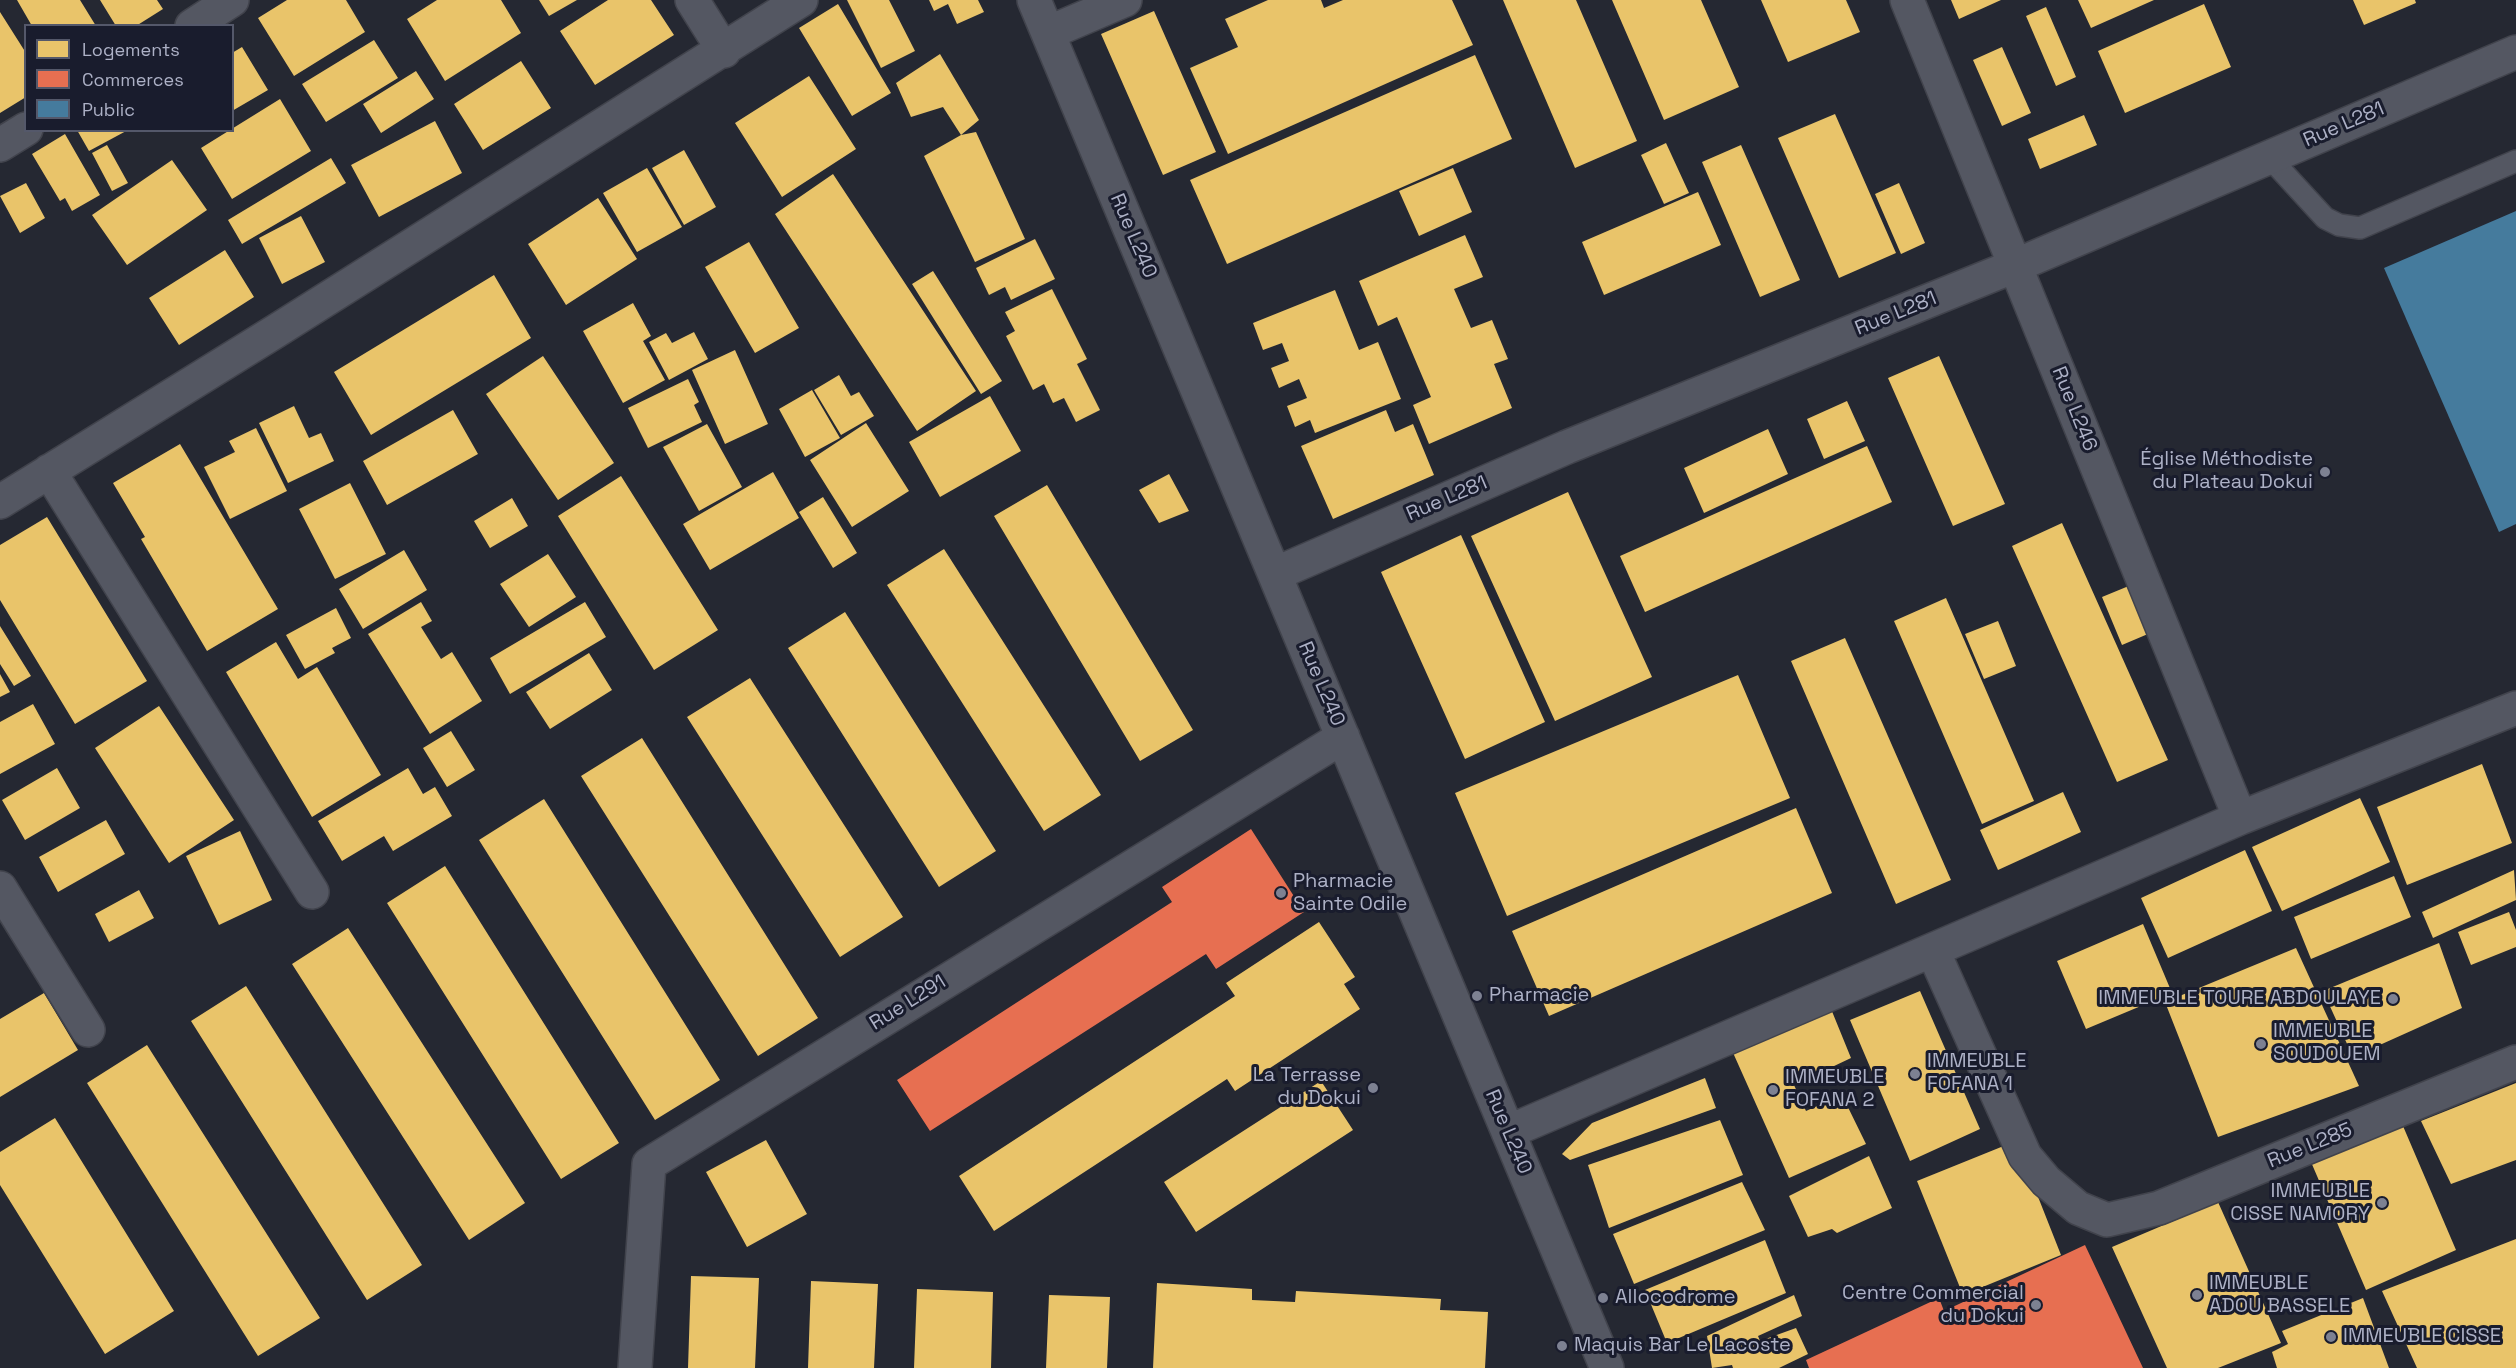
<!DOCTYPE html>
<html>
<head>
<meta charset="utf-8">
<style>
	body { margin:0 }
	#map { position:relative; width:2516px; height:1368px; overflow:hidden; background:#252832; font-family:"Space Grotesk",sans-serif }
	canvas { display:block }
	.legend { position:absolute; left:24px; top:24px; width:210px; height:108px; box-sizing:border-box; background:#191c2d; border:2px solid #54586a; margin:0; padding:8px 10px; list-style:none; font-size:18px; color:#adb1c6 }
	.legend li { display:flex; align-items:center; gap:12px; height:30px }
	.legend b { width:30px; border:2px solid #54586a }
</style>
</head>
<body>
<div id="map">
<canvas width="2516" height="1368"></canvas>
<ul class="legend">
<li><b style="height:16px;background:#e9c46a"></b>Logements</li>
<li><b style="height:16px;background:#e76f51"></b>Commerces</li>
<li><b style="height:16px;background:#457b9d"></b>Public</li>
</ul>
</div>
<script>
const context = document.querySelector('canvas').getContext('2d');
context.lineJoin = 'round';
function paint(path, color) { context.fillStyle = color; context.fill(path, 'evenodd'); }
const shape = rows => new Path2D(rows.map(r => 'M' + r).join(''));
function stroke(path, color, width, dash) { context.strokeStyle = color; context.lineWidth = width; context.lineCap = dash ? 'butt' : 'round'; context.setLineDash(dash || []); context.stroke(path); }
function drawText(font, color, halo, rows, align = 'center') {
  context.font = font + ' "Space Grotesk",sans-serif'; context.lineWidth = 6; context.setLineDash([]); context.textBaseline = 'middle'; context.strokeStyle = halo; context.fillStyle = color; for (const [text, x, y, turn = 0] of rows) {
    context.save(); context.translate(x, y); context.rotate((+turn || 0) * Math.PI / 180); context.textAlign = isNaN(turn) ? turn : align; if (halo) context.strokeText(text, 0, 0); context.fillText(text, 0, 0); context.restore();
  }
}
const homes = shape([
	[17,0,80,0,96,26,32,26],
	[100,0,157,0,163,9,136,26,116,26],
	[287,0,346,0,365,32,294,76,258,18],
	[437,0,501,0,521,33,445,81,407,19],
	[539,0,577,0,549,16],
	[608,0,651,0,674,35,595,85,560,31],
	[847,0,889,0,915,51,881,68],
	[929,0,978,0,984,12,957,24,948,4,934,11],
	[1268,0,1321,0,1324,8,1343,0,1452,0,1473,45,1228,154,1190,68,1238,47,1225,19],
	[1503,0,1576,0,1637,141,1575,168],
	[1612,0,1701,0,1739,87,1664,120],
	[1761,0,1846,0,1860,32,1788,62],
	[1951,0,2001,0,1959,19],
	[2078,0,2154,0,2091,28],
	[2353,0,2415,0,2416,3,2364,25],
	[838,4,891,93,852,116,799,28],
	[2204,4,2231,67,2125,113,2098,51],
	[2046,7,2076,77,2056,86,2026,16],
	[1154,11,1216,152,1163,175,1101,34],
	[0,12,26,53,26,97,0,113],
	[374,40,398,78,326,122,302,84],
	[242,47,268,90,232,111,232,53],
	[2002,47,2031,113,2002,126,1973,60],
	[940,54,979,120,961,135,943,107,911,117,896,83],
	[1475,55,1512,139,1227,264,1190,180],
	[521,61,551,108,483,150,454,104],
	[416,71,434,99,381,133,363,104],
	[809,76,856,149,782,197,735,123],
	[280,99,311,151,232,199,201,148],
	[1835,114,1896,253,1839,278,1778,138],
	[2084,115,2097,145,2040,169,2028,139],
	[435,121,462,173,379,217,351,165],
	[77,130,128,130,89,151],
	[976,132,1025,239,975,262,924,156,961,135],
	[65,134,100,195,72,211,65,198,60,201,32,154],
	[1666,143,1689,193,1664,204,1641,155],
	[107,145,128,183,112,191,92,153],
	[1741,145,1800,280,1760,297,1702,162],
	[684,150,716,207,684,225,652,168],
	[331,158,346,183,242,244,228,220],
	[172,160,207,210,127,265,92,215],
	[647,168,682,227,637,252,603,193],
	[1453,168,1472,212,1419,236,1399,191],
	[833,174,976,391,917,431,775,214],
	[26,183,45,218,20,233,0,196],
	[1899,183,1925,243,1901,254,1875,194],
	[1698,192,1721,245,1604,295,1582,242],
	[598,198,637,259,566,305,528,244],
	[301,216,325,262,282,284,259,238],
	[1465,235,1483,277,1454,289,1471,328,1492,320,1508,359,1494,364,1512,408,1429,444,1413,405,1431,397,1397,317,1378,326,1359,281],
	[1035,239,1055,279,1011,300,1005,287,989,295,976,268],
	[749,242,799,328,755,353,705,267],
	[225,250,254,297,179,345,149,298],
	[933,271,1002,381,981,394,912,284],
	[494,275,531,338,371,435,334,372],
	[1052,289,1087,359,1077,364,1100,410,1076,422,1064,398,1053,403,1044,384,1033,390,1006,336,1015,331,1005,312],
	[1335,290,1359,350,1378,342,1401,399,1315,433,1310,420,1295,427,1287,406,1307,398,1299,379,1279,388,1271,368,1289,361,1282,343,1263,350,1253,323],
	[633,303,651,336,643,341,665,380,623,403,583,331],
	[694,332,708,359,669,380,649,342,666,333,672,343],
	[735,350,768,424,725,444,692,370],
	[543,356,614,463,558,500,486,394],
	[1939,356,2005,504,1953,526,1888,378],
	[839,375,851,396,859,392,874,416,841,435,814,390],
	[688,379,699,402,694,405,702,422,648,448,628,408],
	[812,390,840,438,805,457,779,409],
	[990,396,1021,451,940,497,909,442],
	[1847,401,1865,441,1824,459,1807,419],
	[294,406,309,438,321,433,334,461,288,483,259,423],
	[453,410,478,454,387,505,363,461],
	[1386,410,1395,432,1413,424,1434,475,1333,519,1301,446],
	[866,423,909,491,852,527,810,460],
	[707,424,742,487,699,511,663,447],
	[256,428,287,491,230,519,204,467,235,452,229,441],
	[1768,429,1788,474,1704,513,1684,468],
	[180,444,278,609,207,651,141,539,145,537,113,483],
	[1867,446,1892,502,1645,612,1620,556],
	[773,472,799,518,710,570,683,524],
	[1169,474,1189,511,1159,523,1139,490],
	[621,476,718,630,654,670,558,516],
	[350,483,386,554,335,579,299,509],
	[1047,485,1193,730,1140,761,994,516],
	[1568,492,1652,677,1555,721,1471,536],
	[823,497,857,553,833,568,799,512],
	[512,498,528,526,490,548,474,521],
	[47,517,147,681,75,724,0,600,0,545],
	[2062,523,2168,760,2117,782,2012,546],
	[1461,535,1545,722,1465,759,1381,572],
	[944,549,1101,795,1044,831,887,585],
	[404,550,427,590,363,629,339,589],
	[548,554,576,597,529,627,500,584],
	[2136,583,2155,631,2122,645,2102,597],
	[1946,598,2034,801,1982,824,1894,621],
	[421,602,432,621,421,627,441,659,452,652,482,701,430,734,368,634],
	[585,602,606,637,510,694,490,658],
	[336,608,351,638,332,648,335,653,305,669,286,635],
	[845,612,996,851,939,887,788,648],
	[1998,621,2016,666,1984,679,1965,634],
	[0,626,31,676,14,686,0,664],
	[1845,638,1951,880,1896,904,1791,661],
	[276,642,298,679,317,667,381,775,312,817,226,672],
	[589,653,612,690,550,729,526,692],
	[0,674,10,692,0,697],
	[1738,675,1790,798,1507,916,1455,793],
	[750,678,903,917,840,957,687,717],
	[33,704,55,744,0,774,0,722],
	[159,706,234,820,169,863,95,748],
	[451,731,475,770,447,787,423,748],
	[642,738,818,1018,758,1056,581,776],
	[2482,764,2512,843,2407,885,2377,807],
	[57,768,80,808,25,840,2,800],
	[408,768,423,794,435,787,452,816,393,851,384,836,342,861,318,821],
	[2063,792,2081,832,1998,870,1980,830],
	[2360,798,2390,862,2282,911,2252,847],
	[544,799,720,1080,655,1120,479,840],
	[1796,808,1832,893,1549,1016,1512,931],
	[106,820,125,854,58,892,39,857],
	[240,831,272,900,219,925,186,856],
	[2245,850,2272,911,2168,958,2141,898],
	[445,866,619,1143,561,1179,387,903],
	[2514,870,2516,900,2433,938,2422,912],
	[2394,876,2411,917,2311,959,2294,917],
	[139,890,154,918,109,942,95,914],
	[2509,912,2516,930,2516,947,2471,965,2458,932],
	[1319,922,1355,977,1344,984,1360,1009,1235,1091,1227,1079,994,1231,959,1176,1235,996,1226,983],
	[2143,924,2172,993,2086,1029,2057,961],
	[348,928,525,1203,469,1240,292,964],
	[2439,943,2462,1008,2353,1057,2323,991],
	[2296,948,2359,1086,2218,1137,2165,1002],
	[246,986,422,1265,367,1300,191,1021],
	[1920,991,1980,1129,1910,1161,1850,1020],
	[44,993,78,1050,0,1097,0,1019],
	[1829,1004,1851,1058,1794,1085,1806,1111,1842,1095,1866,1144,1789,1178,1730,1046],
	[147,1045,320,1318,258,1356,87,1083],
	[1705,1078,1716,1108,1570,1160,1562,1154,1592,1123],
	[1321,1081,1353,1130,1196,1232,1164,1182],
	[2516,1083,2516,1160,2451,1184,2421,1121],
	[55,1118,174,1311,105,1354,0,1185,0,1152],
	[2400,1119,2456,1250,2366,1290,2308,1155],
	[1720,1120,1743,1175,1609,1228,1588,1165],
	[766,1140,807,1214,747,1247,706,1172],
	[2016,1141,2061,1255,1963,1295,1917,1181],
	[1869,1156,1892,1208,1837,1233,1832,1229,1808,1237,1789,1196],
	[1742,1182,1765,1230,1634,1284,1613,1234],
	[2218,1202,2281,1343,2218,1368,2167,1368,2112,1247],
	[2516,1239,2516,1368,2417,1368,2382,1291],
	[1765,1240,1786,1293,1667,1343,1645,1290],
	[691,1276,759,1278,755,1368,688,1368],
	[811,1281,878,1284,874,1368,808,1368],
	[1157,1283,1252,1289,1252,1300,1295,1302,1296,1291,1441,1299,1440,1310,1488,1312,1485,1368,1153,1368],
	[917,1289,993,1292,991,1368,914,1368],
	[1049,1295,1110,1297,1107,1368,1046,1368],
	[1794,1295,1802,1316,1758,1336,1760,1341,1796,1328,1808,1354,1779,1368,1733,1368,1732,1365,1712,1368,1707,1336],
	[2363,1298,2389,1368,2277,1368,2272,1352,2288,1344,2282,1331]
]);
const shops = shape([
	[1251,829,1304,912,1216,969,1206,954,930,1131,897,1080,1172,902,1162,887],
	[2085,1245,2143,1368,1809,1368,1806,1360,1939,1298,1944,1311]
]);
const public = shape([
	[2516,211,2516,524,2499,532,2384,268]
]);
const lane = shape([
	[2269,157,2325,218,2339,225,2360,228,2516,161]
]);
const street = shape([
	[692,0,724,51],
	[1034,0,1607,1368],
	[1907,0,2240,818],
	[192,26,232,0],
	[1048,33,1125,0],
	[0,145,26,129],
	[49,471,312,892],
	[0,502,276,331,801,0],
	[1275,574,1567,447,2017,265,2516,52],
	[0,888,88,1030],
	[1933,951,2025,1156,2046,1181,2078,1208,2107,1220,2159,1208,2516,1062],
	[1508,1132,2240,818,2516,708],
	[635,1368,649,1164,1343,737]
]);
const markers = [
	[2325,472,6,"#7d8192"],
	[1281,893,6,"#7d8192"],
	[1477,996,6,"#7d8192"],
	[2393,999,6,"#7d8192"],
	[2261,1044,6,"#7d8192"],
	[1915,1074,6,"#7d8192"],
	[1373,1088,6,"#7d8192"],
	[1773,1090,6,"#7d8192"],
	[2382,1203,6,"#7d8192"],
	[2197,1295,6,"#7d8192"],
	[1603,1298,6,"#7d8192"],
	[2036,1305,6,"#7d8192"],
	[2331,1337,6,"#7d8192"],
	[1562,1346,6,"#7d8192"]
];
const streetNames = [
	["Rue L281",2344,125,-23],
	["Rue L240",1133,236,67],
	["Rue L281",1896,314,-22],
	["Rue L246",2074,409,68],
	["Rue L281",1447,499,-23],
	["Rue L240",1321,684,67],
	["Rue L291",908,1003,-32],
	["Rue L240",1508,1132,67],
	["Rue L285",2310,1146,-22]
];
const poiNames = [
	["Église Méthodiste",2313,460,"right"],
	["du Plateau Dokui",2313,483,"right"],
	["Pharmacie",1293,882],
	["Sainte Odile",1293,905],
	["Pharmacie",1489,996],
	["IMMEUBLE TOURE ABDOULAYE",2381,999,"right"],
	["IMMEUBLE",2273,1032],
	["SOUDOUEM",2273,1055],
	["IMMEUBLE",1927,1062],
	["FOFANA 1",1927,1085],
	["La Terrasse",1361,1076,"right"],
	["du Dokui",1361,1099,"right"],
	["IMMEUBLE",1785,1078],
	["FOFANA 2",1785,1101],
	["IMMEUBLE",2370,1192,"right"],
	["CISSE NAMORY",2370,1215,"right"],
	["IMMEUBLE",2209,1284],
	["ADOU BASSELE",2209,1307],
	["Centre Commercial",2024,1294,"right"],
	["du Dokui",2024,1317,"right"],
	["Allocodrome",1615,1298],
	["IMMEUBLE CISSE",2343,1337],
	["Maquis Bar Le Lacoste",1574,1346]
];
paint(homes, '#e9c46a');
paint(shops, '#e76f51');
paint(public, '#457b9d');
stroke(lane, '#41434c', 24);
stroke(street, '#41434c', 36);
stroke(lane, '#545762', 21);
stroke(street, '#545762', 33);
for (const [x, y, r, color] of markers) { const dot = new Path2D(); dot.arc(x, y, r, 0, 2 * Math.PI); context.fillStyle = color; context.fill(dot); stroke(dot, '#191c2d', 2); }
drawText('20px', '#adb1c6', '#191c2d', streetNames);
drawText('20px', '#adb1c6', '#191c2d', poiNames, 'left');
</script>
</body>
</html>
